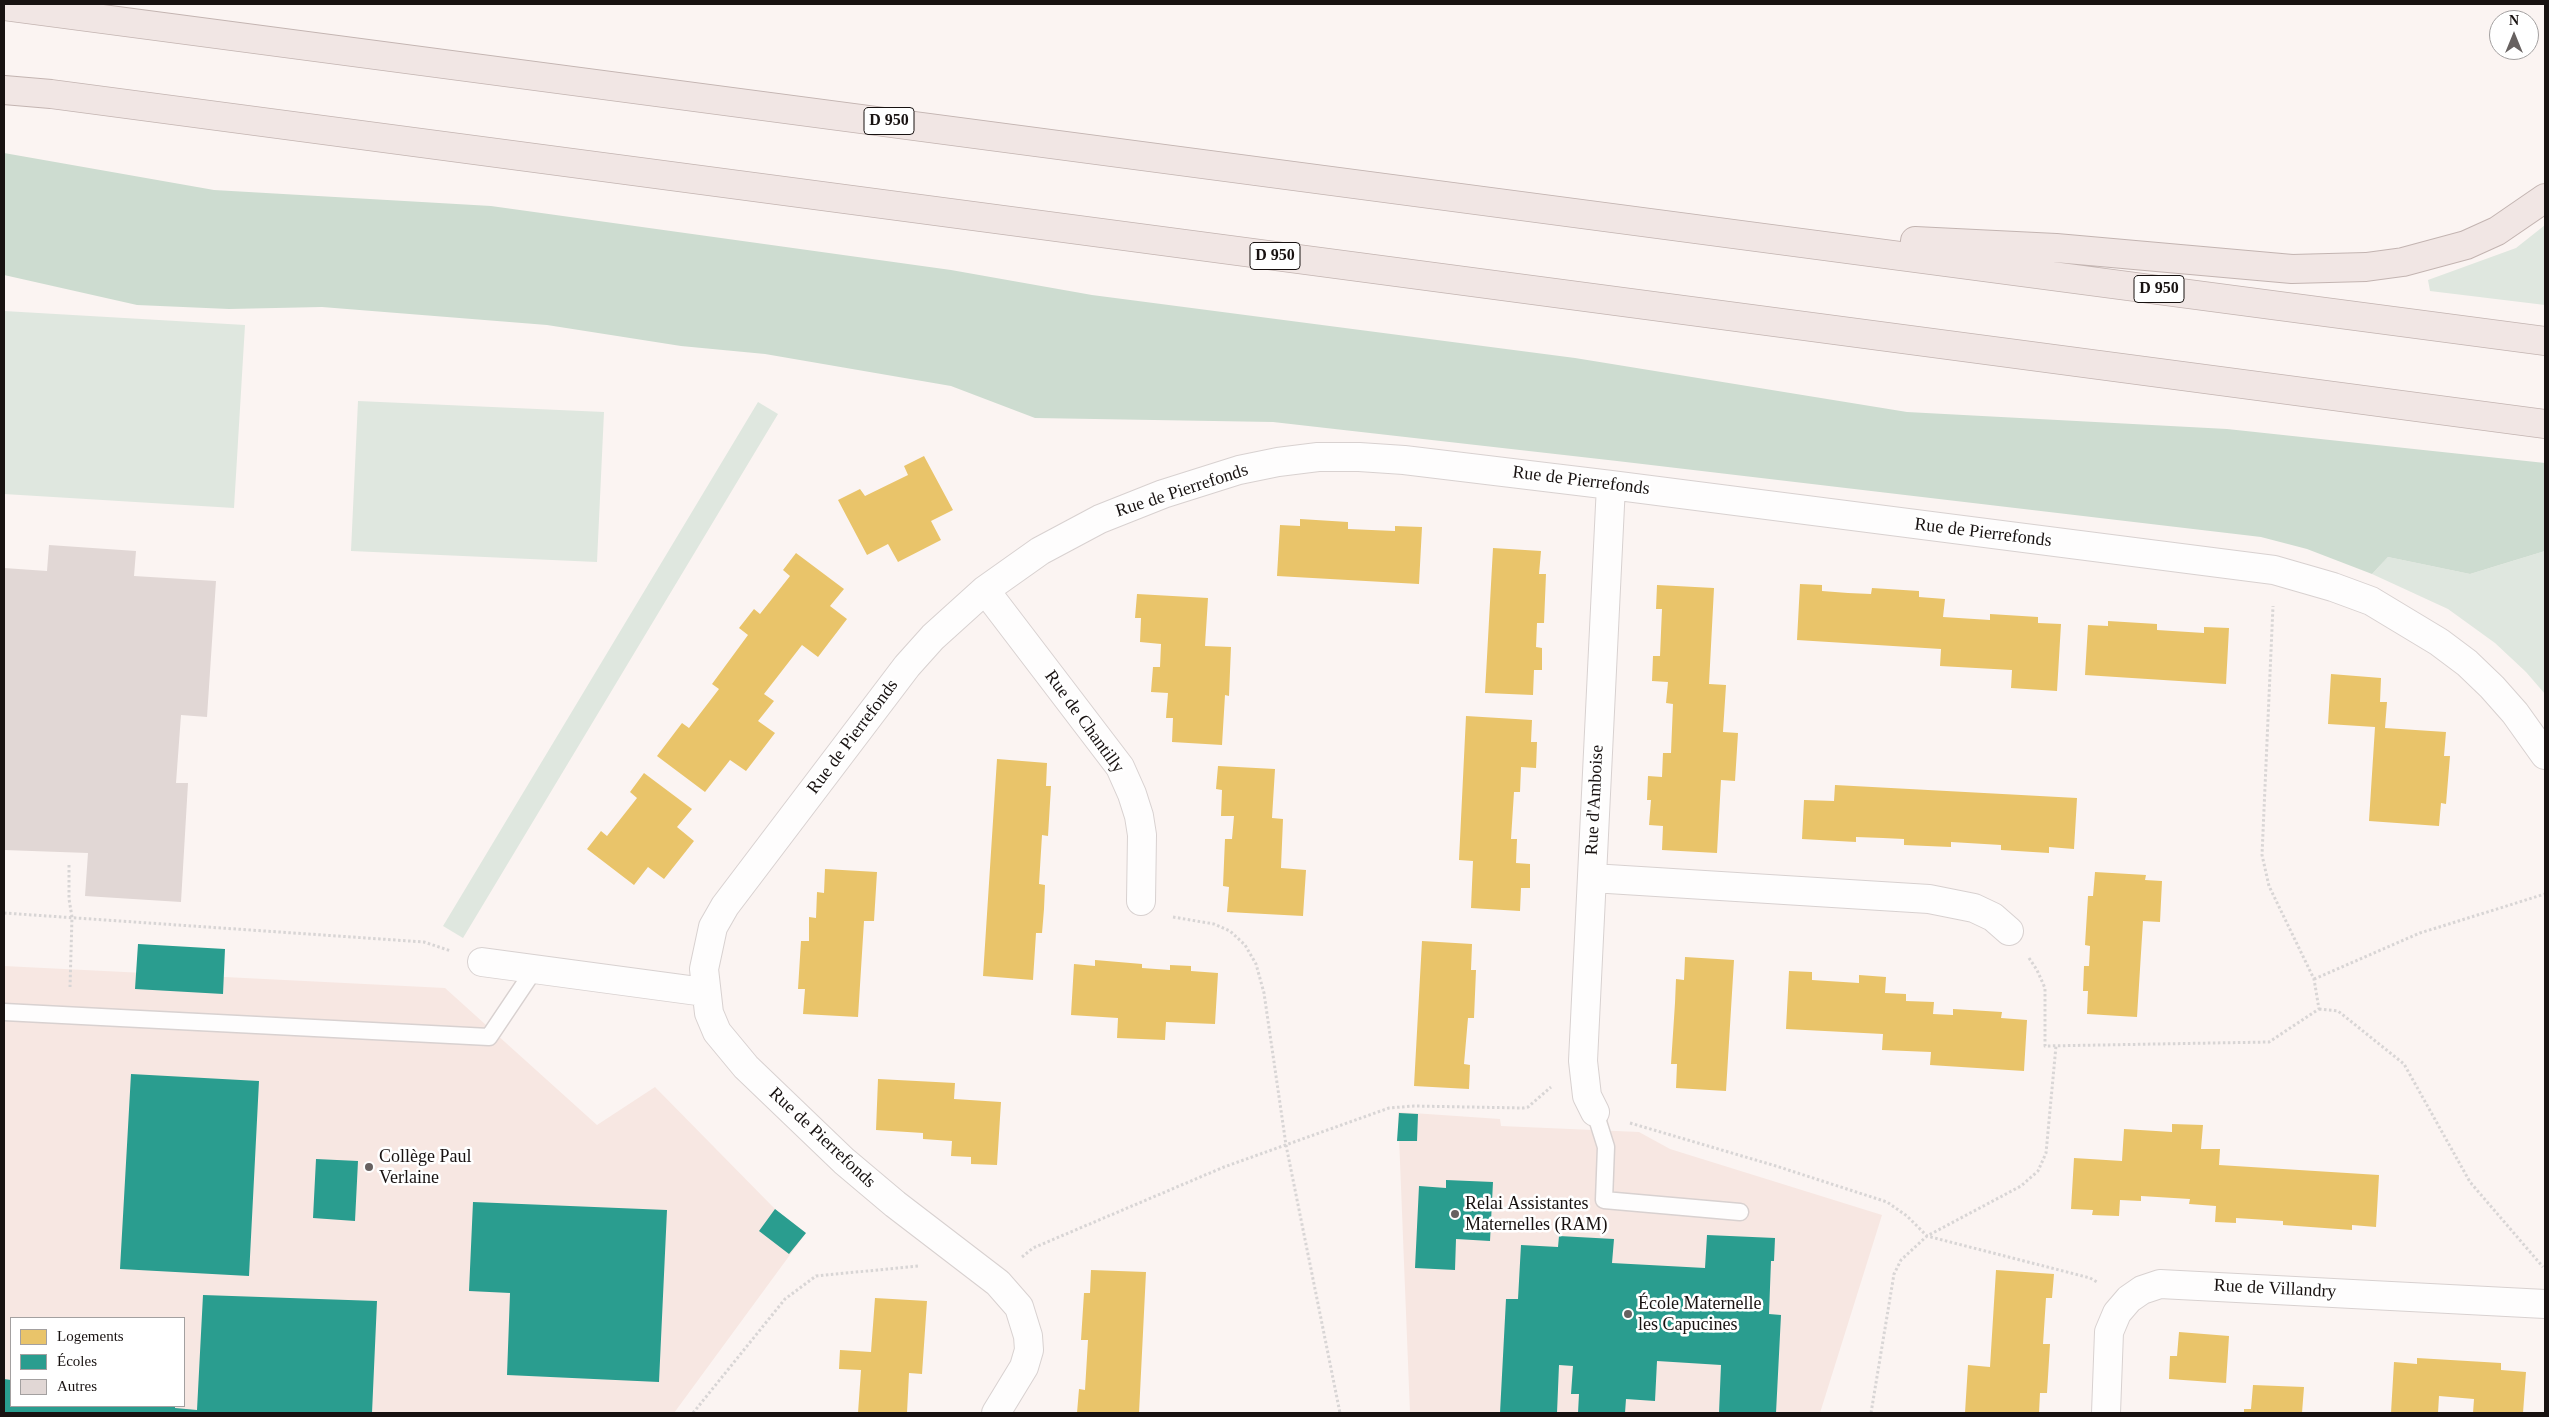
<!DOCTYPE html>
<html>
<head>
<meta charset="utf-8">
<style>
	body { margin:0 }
	#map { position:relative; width:2549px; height:1417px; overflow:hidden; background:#fbf4f2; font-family:Georgia,serif }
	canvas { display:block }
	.frame { position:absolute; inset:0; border:5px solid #181211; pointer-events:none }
	.legend { position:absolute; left:10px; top:1317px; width:175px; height:90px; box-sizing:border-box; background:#fff; border:1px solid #a3a0a0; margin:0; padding:6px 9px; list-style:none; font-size:15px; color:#181211 }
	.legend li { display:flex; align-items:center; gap:10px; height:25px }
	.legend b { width:25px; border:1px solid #a3a0a0 }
	.north { position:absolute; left:2489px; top:10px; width:50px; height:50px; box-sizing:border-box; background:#fff; border:1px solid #a3a0a0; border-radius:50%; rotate:0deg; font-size:14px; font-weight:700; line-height:20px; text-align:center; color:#181211 }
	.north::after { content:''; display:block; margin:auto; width:18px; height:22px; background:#676160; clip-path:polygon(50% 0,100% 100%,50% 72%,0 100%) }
</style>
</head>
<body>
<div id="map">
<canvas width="2549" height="1417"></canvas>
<div class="frame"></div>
<ul class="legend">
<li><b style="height:14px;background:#e9c46a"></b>Logements</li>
<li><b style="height:14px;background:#2a9d8f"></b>Écoles</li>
<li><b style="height:14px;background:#e1d7d5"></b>Autres</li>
</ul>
<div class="north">N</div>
</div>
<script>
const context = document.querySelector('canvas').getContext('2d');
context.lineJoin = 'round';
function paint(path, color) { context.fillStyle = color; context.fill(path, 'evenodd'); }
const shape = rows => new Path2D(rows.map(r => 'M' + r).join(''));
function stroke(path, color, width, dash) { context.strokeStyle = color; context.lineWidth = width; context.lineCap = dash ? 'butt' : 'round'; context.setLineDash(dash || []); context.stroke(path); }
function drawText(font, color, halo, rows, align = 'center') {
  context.font = font + ' Georgia,serif'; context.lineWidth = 5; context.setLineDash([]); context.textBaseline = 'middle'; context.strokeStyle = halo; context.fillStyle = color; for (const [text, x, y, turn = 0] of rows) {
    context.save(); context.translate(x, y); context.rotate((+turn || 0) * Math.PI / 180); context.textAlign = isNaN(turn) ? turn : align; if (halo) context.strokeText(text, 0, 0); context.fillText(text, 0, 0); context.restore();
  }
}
const built = shape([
	[4,966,445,988,597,1125,655,1087,775,1209,806,1233,674,1413,4,1413],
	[11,1318,184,1318,184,1406,11,1406],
	[1398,1112,1500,1119,1501,1126,1639,1132,1670,1149,1882,1215,1820,1413,1410,1413]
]);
const green = shape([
	[2545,225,2545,305,2430,291,2428,280,2516,248],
	[4,311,245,325,234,508,4,494],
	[358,401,604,412,597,562,351,551],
	[758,402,778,414,463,938,443,926],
	[2545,551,2545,694,2526,672,2495,643,2448,609,2372,574,2388,557,2470,574]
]);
const forest = shape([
	[4,153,214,190,491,206,951,270,1092,295,1575,358,1907,412,2227,429,2545,463,2545,551,2470,574,2388,557,2372,574,2307,549,2261,537,1617,461,1273,422,1035,418,951,386,765,354,681,346,547,325,322,307,229,309,137,305,4,275]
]);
const homes = shape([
	[924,456,953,510,931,521,941,540,898,562,888,544,867,555,838,500,860,489,865,496,908,475,904,466],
	[1300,519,1348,522,1348,529,1395,531,1395,526,1422,527,1419,584,1277,576,1280,525,1300,526],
	[1493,548,1541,551,1539,574,1546,574,1544,623,1537,623,1536,647,1542,648,1542,670,1534,670,1533,695,1485,693],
	[796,553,844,589,830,606,847,619,818,657,802,645,764,694,774,701,758,721,775,733,746,771,730,760,705,792,657,756,682,723,689,728,719,689,712,684,748,635,739,628,754,609,760,614,790,576,783,570],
	[1800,584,1822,585,1822,591,1848,593,1871,594,1872,588,1919,591,1919,597,1945,599,1943,617,1990,620,1990,614,2038,617,2038,623,2061,624,2057,691,2011,688,2012,670,1940,666,1941,649,1797,640],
	[1657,585,1714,588,1709,684,1726,685,1723,732,1738,733,1735,781,1721,780,1717,853,1662,850,1663,826,1649,825,1651,800,1647,800,1648,776,1662,777,1663,753,1671,753,1673,704,1666,703,1668,682,1652,681,1653,656,1660,656,1662,609,1656,609],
	[1137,594,1208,598,1205,646,1231,647,1229,696,1225,695,1222,745,1172,742,1173,718,1166,718,1168,693,1151,692,1153,667,1160,667,1161,644,1140,642,1141,618,1135,618],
	[2108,621,2157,624,2157,630,2204,633,2204,627,2229,628,2226,684,2085,675,2088,625,2108,626],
	[2331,674,2381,678,2380,702,2387,702,2385,728,2446,732,2444,756,2450,756,2446,804,2441,803,2439,826,2369,821,2375,727,2328,724],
	[1466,716,1532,720,1531,742,1537,742,1536,768,1521,767,1520,792,1514,792,1511,839,1517,839,1516,863,1530,864,1530,888,1521,888,1520,911,1471,908,1473,861,1459,860],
	[997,759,1047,763,1046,786,1051,786,1048,836,1042,835,1039,884,1045,885,1044,909,1042,933,1036,933,1033,980,983,976],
	[1218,766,1275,769,1272,818,1283,819,1281,868,1306,870,1303,916,1227,912,1229,887,1223,886,1225,839,1232,839,1234,816,1221,816,1222,790,1216,789],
	[644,773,692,809,677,827,694,841,664,879,648,867,634,885,587,849,601,831,607,836,637,798,630,792],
	[1835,785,2077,798,2074,849,2049,847,2049,853,2001,850,2001,845,1951,842,1951,847,1904,845,1904,839,1883,838,1856,837,1856,842,1802,839,1804,800,1834,801],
	[825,869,877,872,874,921,864,921,858,1017,803,1014,805,989,798,989,801,941,809,941,809,917,816,918,817,892,824,893],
	[2095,872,2146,875,2145,880,2162,881,2160,922,2143,921,2137,1017,2087,1014,2088,991,2083,991,2084,966,2089,966,2090,946,2085,945,2088,896,2093,896],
	[1422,941,1472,944,1471,970,1476,970,1474,1018,1468,1018,1464,1064,1470,1065,1469,1089,1414,1086],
	[1685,957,1734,960,1726,1091,1676,1088,1677,1064,1671,1064,1675,1003,1676,979,1684,980],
	[1095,960,1142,964,1142,968,1170,970,1170,965,1191,966,1191,971,1218,973,1215,1024,1166,1022,1165,1040,1117,1038,1118,1018,1071,1015,1074,964,1095,966],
	[1789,971,1812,972,1812,980,1859,983,1859,975,1886,977,1885,993,1906,994,1906,1001,1934,1002,1933,1014,1953,1015,1953,1009,2002,1012,2001,1018,2027,1020,2024,1071,1930,1065,1931,1052,1882,1050,1883,1034,1786,1029],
	[878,1079,955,1083,954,1099,1001,1102,997,1165,971,1164,971,1157,951,1156,952,1141,923,1139,923,1133,876,1130],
	[2172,1124,2203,1125,2201,1149,2220,1149,2219,1165,2379,1175,2376,1227,2352,1225,2352,1230,2283,1225,2283,1221,2236,1218,2236,1223,2215,1222,2216,1206,2189,1204,2190,1199,2141,1196,2141,1201,2120,1200,2119,1216,2092,1215,2093,1210,2071,1209,2074,1158,2122,1161,2124,1129,2172,1132],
	[1091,1270,1146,1272,1139,1413,1077,1413,1079,1389,1085,1390,1088,1340,1081,1340,1084,1293,1090,1293],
	[1996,1270,2054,1274,2052,1298,2046,1298,2043,1344,2050,1344,2047,1393,2040,1393,2039,1413,1965,1413,1968,1365,1990,1367],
	[875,1298,927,1301,922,1374,909,1373,907,1413,858,1413,861,1370,839,1369,840,1350,871,1352],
	[2179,1332,2229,1336,2226,1383,2169,1379,2170,1356,2177,1356],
	[2417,1358,2501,1363,2501,1370,2526,1372,2523,1413,2473,1413,2474,1399,2439,1396,2438,1413,2391,1413,2394,1362,2417,1364],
	[2253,1385,2304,1387,2302,1413,2244,1413,2244,1409,2251,1409]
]);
const schools = shape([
	[138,944,225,949,223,994,135,989],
	[131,1074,259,1081,249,1276,120,1269],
	[1399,1113,1418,1114,1417,1141,1397,1141],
	[316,1159,358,1161,355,1221,313,1218],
	[1446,1180,1493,1182,1490,1241,1456,1239,1455,1270,1415,1268,1419,1186,1446,1188],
	[473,1202,667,1210,659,1382,507,1375,510,1293,469,1291],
	[775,1209,806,1233,789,1254,759,1231],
	[1707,1235,1775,1238,1774,1261,1771,1261,1769,1314,1781,1315,1776,1413,1719,1413,1721,1365,1657,1361,1655,1401,1626,1399,1625,1413,1578,1413,1579,1394,1571,1394,1573,1366,1559,1365,1557,1413,1500,1413,1506,1299,1518,1299,1521,1245,1558,1247,1559,1236,1614,1239,1612,1263,1705,1268],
	[203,1295,377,1301,372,1413,4,1413,4,1379,11,1380,11,1406,175,1406,175,1408,197,1410]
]);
const building = shape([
	[49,545,136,551,134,576,216,581,207,717,181,715,176,783,188,783,181,902,85,896,88,853,4,850,4,568,47,571]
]);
const path = shape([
	[69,865,69,899,72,917,70,987],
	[4,913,424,942,451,951],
	[1173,917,1214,924,1230,931,1245,945,1256,964,1264,993,1286,1145,1340,1413],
	[2029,958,2037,970,2045,988,2045,1046,2269,1042,2319,1009,2314,979,2269,886,2262,855,2273,606],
	[2314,979,2420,933,2545,894],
	[2319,1009,2338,1011,2404,1064,2470,1182,2543,1267],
	[1630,1123,1776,1166,1887,1202,1907,1216,1927,1236,2090,1278,2097,1282],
	[1022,1257,1033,1248,1224,1167,1389,1108,1414,1106,1523,1108,1528,1107,1551,1087],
	[693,1413,785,1299,816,1276,918,1266],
	[1871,1413,1894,1274,1901,1260,1927,1236,2021,1186,2038,1171,2046,1153,2056,1046]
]);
const lane = shape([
	[4,1012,489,1037,534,970],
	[1595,1112,1606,1147,1604,1200,1740,1212]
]);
const street = shape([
	[985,590,1120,767,1132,794,1139,816,1142,835,1141,901],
	[1592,878,1929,899,1974,908,1993,917,2009,931],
	[482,962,705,992],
	[1595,1112,1587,1096,1583,1061,1611,485],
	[996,1413,1024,1367,1029,1350,1028,1336,1019,1307,998,1283,895,1204,844,1161,746,1067,717,1032,709,1013,704,969,713,927,725,906,907,666,933,637,985,590,1040,551,1100,519,1163,494,1239,470,1278,462,1318,457,1359,457,1404,460,1611,485,2274,570,2333,587,2371,601,2439,642,2467,663,2492,687,2515,713,2545,755],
	[2106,1413,2109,1332,2117,1313,2129,1299,2142,1290,2160,1284,2545,1304]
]);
const highway = shape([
	[4,6,2545,341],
	[4,90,51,94,2545,424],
	[1915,241,2056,248,2292,269,2366,267,2403,262,2466,245,2497,231,2545,198]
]);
const markers = [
	[369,1167,5,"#676160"],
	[1455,1214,5,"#676160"],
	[1628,1314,5,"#676160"]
];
const shields = [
	[889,121,50],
	[1275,256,50],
	[2159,289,50]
];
const shieldNames = [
	["D 950",889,121],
	["D 950",1275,256],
	["D 950",2159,289]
];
const streetNames = [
	["Rue de Pierrefonds",1581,481,7],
	["Rue de Pierrefonds",1182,491,-18],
	["Rue de Pierrefonds",1983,533,7],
	["Rue de Chantilly",1084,722,54],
	["Rue de Pierrefonds",853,737,-53],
	["Rue d'Amboise",1595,800,-87],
	["Rue de Pierrefonds",822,1138,43],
	["Rue de Villandry",2275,1289,3]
];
const poiNames = [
	["Collège Paul",379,1157],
	["Verlaine",379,1178],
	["Relai Assistantes",1465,1204],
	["Maternelles (RAM)",1465,1225],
	["École Maternelle",1638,1304],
	["les Capucines",1638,1325]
];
paint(built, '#f7e7e2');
paint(green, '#dfe7df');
paint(forest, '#cddcd0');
paint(homes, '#e9c46a');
paint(schools, '#2a9d8f');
paint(building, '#e1d7d5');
stroke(lane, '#d8d1d0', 19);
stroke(street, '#d8d1d0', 30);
stroke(highway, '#c3b4b1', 30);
stroke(path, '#d8d5d5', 3, [2.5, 2.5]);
stroke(lane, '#fefdfd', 16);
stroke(street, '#fefdfd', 28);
stroke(highway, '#f1e6e4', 28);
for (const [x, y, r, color] of markers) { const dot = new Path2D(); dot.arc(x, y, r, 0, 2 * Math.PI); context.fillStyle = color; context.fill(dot); stroke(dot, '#fff', 2); }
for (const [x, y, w] of shields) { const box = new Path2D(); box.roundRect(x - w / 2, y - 13.5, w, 27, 4); context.fillStyle = '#fff'; context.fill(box); stroke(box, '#181211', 1); }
drawText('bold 16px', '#181211', null, shieldNames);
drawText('18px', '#181211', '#fff', streetNames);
drawText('18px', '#181211', '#fff', poiNames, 'left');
</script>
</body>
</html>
